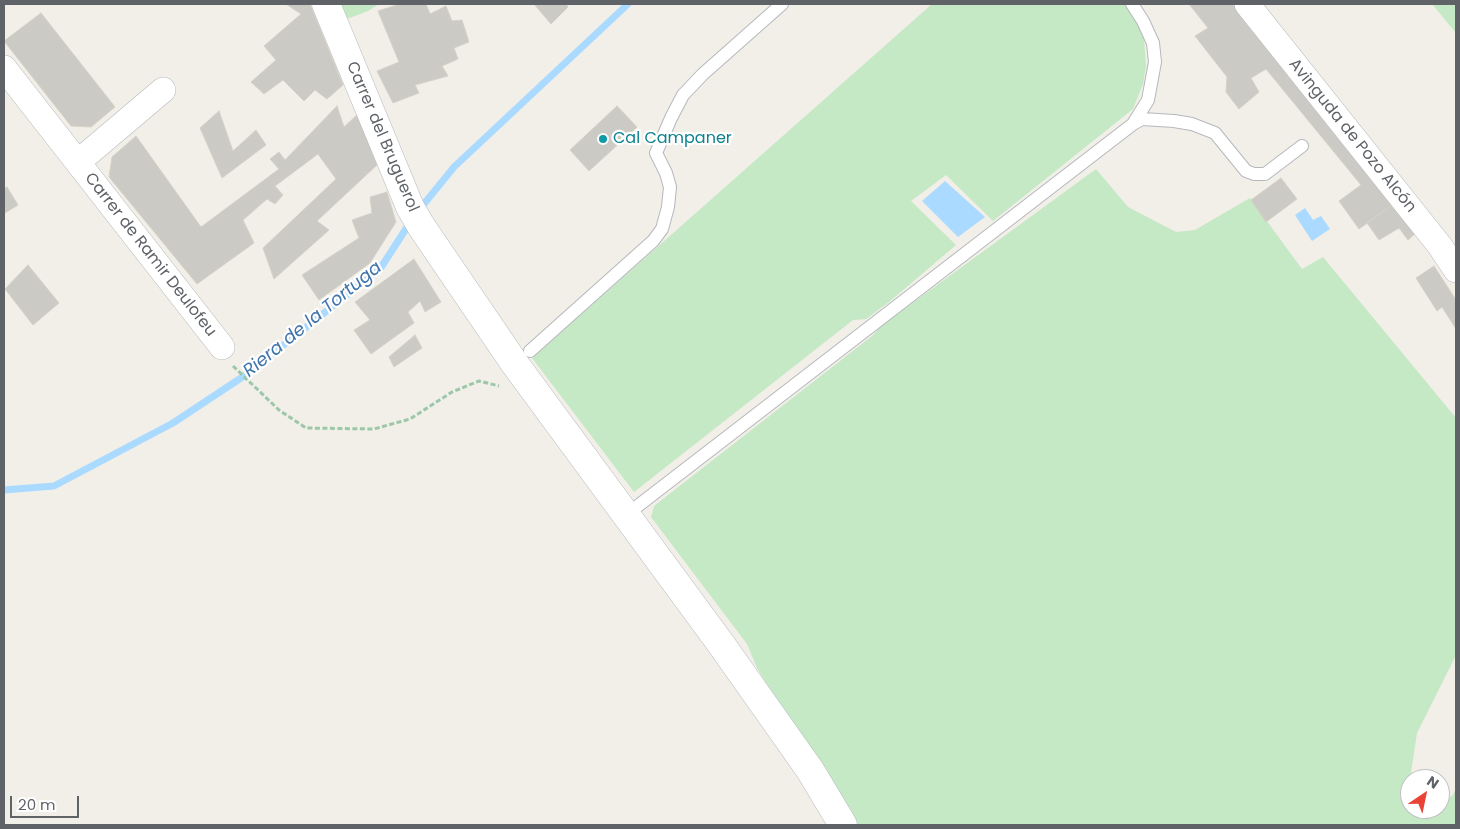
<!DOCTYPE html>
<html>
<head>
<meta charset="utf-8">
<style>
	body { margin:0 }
	#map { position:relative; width:1460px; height:829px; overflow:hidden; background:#f1efe8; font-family:Poppins,sans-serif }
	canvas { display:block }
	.frame { position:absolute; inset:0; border:5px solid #5f6368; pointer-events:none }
	.north { position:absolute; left:1400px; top:769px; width:50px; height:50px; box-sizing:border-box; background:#fff; border:1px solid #bfc1c3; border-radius:50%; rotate:34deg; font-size:14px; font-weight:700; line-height:20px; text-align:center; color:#5f6368 }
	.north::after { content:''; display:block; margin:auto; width:18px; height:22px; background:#ea4335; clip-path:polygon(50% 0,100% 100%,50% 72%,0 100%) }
	.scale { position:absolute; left:10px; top:796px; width:69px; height:22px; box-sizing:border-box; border:2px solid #5f6368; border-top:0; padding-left:6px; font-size:15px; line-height:18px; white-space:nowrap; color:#5f6368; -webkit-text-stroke:4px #fff; paint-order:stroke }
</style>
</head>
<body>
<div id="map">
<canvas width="1460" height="829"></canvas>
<div class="frame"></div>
<div class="north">N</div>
<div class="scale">20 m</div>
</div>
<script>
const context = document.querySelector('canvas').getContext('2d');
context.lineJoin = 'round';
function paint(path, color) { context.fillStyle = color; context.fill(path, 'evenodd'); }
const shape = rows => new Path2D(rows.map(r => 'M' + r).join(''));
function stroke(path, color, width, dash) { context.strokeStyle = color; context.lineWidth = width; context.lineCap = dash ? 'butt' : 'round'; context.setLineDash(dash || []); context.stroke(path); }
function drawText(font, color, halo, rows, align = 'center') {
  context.font = font + ' Poppins,sans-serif'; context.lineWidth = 4.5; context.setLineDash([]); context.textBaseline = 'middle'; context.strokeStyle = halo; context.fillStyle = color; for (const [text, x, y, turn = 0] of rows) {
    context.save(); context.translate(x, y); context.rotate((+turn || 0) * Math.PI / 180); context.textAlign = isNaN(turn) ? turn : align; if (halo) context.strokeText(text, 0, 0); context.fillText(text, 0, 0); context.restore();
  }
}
const green = shape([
	[339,4,379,4,368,11,347,19],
	[932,4,1127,4,1137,18,1144,38,1146,66,1143,84,1133,109,993,221,946,175,911,201,956,245,889,302,866,319,853,320,634,492,532,358],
	[1432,4,1456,4,1456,33],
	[1096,169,1128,207,1176,232,1195,230,1250,198,1302,269,1323,257,1456,418,1456,655,1417,733,1410,779,1410,809,1440,809,1440,802,1452,796,1456,789,1456,825,854,825,757,668,747,644,651,517,654,506,872,336,881,326]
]);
const water = shape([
	[945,181,985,217,958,237,922,201],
	[1305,208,1313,220,1321,216,1330,229,1312,241,1295,215]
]);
const stream = shape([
	[419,210,454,167,628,4],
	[4,490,54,486,173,423,244,376,380,269,411,221]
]);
const building = shape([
	[286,4,310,4,343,85,327,99,315,90,304,101,283,80,264,94,251,82,276,60,264,46,301,14,286,4],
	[400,4,426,4,430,14,446,6,452,21,462,20,469,42,454,48,458,59,442,66,448,76,415,85,419,93,393,103,377,71,399,62,378,11,400,4],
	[534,4,566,4,568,7,551,24,534,4],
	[1189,4,1236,4,1395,203,1359,229,1339,201,1361,185,1266,69,1251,78,1259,92,1239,109,1226,92,1227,77,1195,36,1208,28,1189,4],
	[41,13,115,107,91,127,71,126,4,41,41,13],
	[337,106,344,127,358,114,377,165,317,221,329,230,274,279,263,248,336,179,318,154,275,186,283,195,275,204,267,199,243,220,254,243,197,284,109,177,112,157,136,136,201,227,279,169,270,159,279,152,285,160,337,106],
	[617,106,637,127,589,171,570,150,617,106],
	[219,111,233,151,256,130,266,145,222,178,200,128,219,111],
	[1281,178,1297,199,1266,222,1251,200,1281,178],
	[7,187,18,205,5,213,4,189,7,187],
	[387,192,396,222,370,263,319,300,302,275,359,238,352,220,372,213,370,197,387,192],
	[1395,203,1417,232,1408,240,1399,228,1379,240,1367,223,1395,203],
	[414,259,441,302,425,312,420,301,408,312,414,323,371,354,354,330,370,320,355,302,414,259],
	[28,265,59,303,33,325,5,289,28,265],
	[1434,266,1456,300,1456,329,1442,307,1437,311,1416,278,1434,266],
	[415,335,422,348,394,367,389,357,415,335]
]);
const path = shape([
	[233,366,279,410,306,428,374,429,410,419,452,392,479,381,499,386]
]);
const lane = shape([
	[1132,4,1143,21,1153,43,1155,62,1148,100,1133,124],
	[530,351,653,241,662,229,668,207,670,187,666,173,656,153,671,118,683,95,703,74,782,4],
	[626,515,1133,124,1142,119,1174,121,1192,124,1215,133,1246,171,1254,174,1265,174,1302,146]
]);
const street = shape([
	[1247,4,1440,246,1456,270],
	[4,68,222,347],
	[78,162,163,90]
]);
const secondary = shape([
	[326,4,410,207,421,226,515,364,721,644,810,770,843,825]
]);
const markers = [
	[603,139,5,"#0f9aa8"]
];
const streetNames = [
	["Avinguda de Pozo Alcón",1352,136,51],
	["Carrer del Bruguerol",382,137,67],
	["Carrer de Ramir Deulofeu",150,255,52]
];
const cultureNames = [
	["Cal Campaner",613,139]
];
const waterNames = [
	["Riera de la Tortuga",313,320,-39]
];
paint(green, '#c5e8c5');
paint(water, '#aadaff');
stroke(stream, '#aadaff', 7);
paint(building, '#cccac5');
stroke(building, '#d6d1c6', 1);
stroke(lane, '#b5b8bc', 14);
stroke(street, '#b5b8bc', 26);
stroke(secondary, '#b6babf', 29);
stroke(path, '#9cc7a9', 3, [5, 2.5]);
stroke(lane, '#fff', 12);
stroke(street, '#fff', 25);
stroke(secondary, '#fff', 28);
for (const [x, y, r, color] of markers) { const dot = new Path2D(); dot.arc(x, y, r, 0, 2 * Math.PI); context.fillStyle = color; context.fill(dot); stroke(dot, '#fff', 2); }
drawText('16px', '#5f6368', '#fff', streetNames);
drawText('16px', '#0d838f', '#fff', cultureNames, 'left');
drawText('italic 18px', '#4174aa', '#fff', waterNames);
</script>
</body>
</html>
